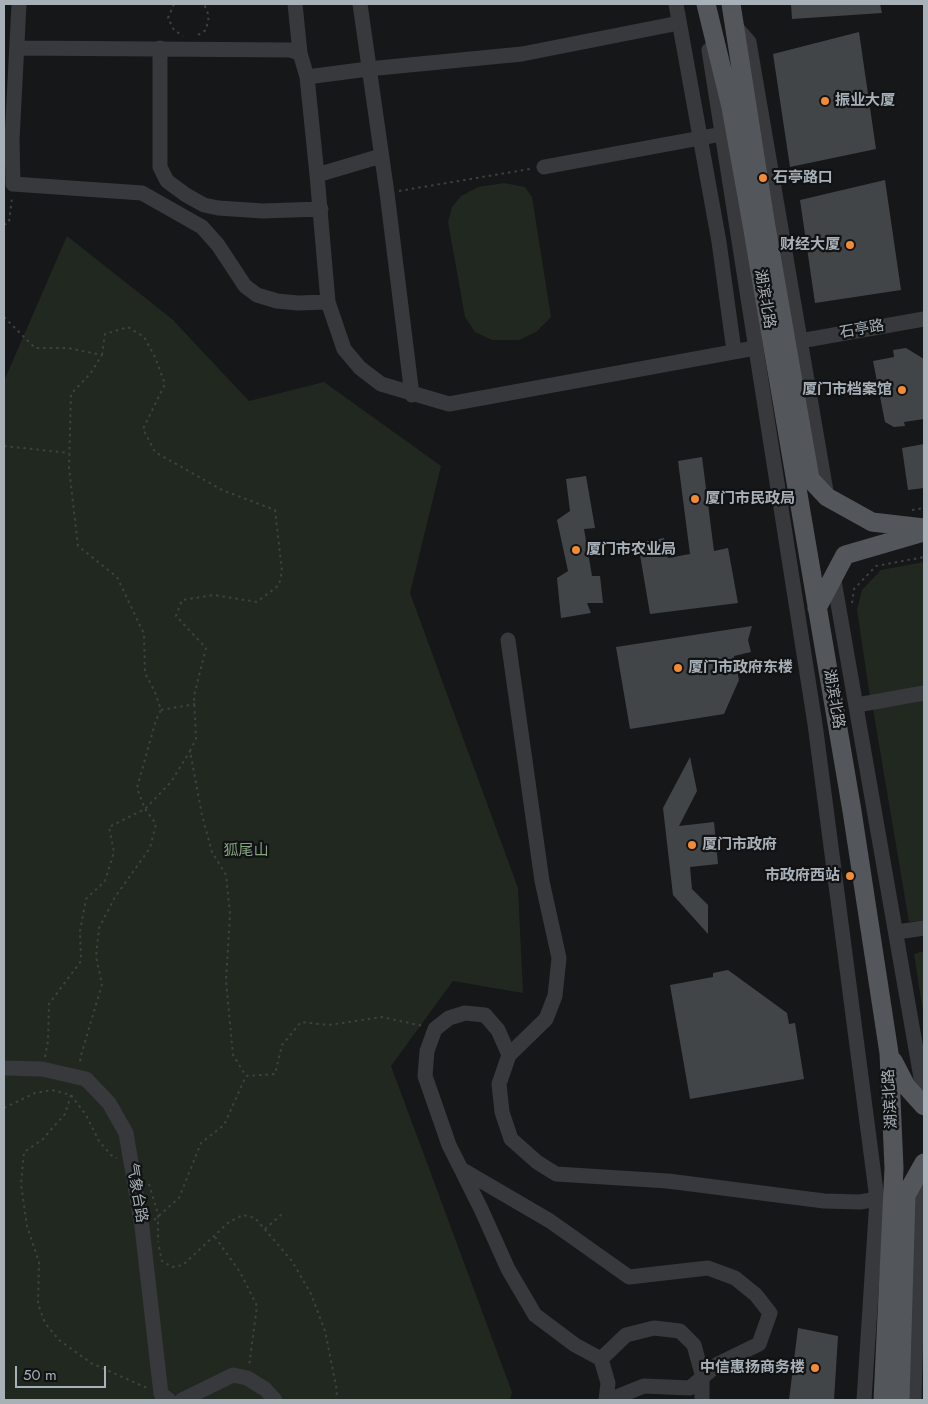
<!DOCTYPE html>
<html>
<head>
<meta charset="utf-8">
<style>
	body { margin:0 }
	#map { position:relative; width:928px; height:1404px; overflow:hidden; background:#161718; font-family:Jost,sans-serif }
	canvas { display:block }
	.frame { position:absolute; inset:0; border:5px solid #a8b0b8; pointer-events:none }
	.scale { position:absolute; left:15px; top:1366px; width:91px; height:22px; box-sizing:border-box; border:2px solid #a8b0b8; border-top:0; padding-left:6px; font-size:15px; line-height:18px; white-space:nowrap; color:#a8b0b8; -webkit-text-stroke:4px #111213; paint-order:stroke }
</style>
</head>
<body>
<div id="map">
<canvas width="928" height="1404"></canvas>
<div class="frame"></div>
<div class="scale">50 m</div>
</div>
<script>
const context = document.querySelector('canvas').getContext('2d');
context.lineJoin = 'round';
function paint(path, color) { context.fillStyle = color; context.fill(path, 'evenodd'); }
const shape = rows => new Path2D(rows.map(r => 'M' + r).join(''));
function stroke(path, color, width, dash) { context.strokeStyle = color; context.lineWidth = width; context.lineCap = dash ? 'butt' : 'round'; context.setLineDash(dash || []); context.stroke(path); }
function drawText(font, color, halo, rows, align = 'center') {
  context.font = font + ' Jost,"Noto Sans SC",sans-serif'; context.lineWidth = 4.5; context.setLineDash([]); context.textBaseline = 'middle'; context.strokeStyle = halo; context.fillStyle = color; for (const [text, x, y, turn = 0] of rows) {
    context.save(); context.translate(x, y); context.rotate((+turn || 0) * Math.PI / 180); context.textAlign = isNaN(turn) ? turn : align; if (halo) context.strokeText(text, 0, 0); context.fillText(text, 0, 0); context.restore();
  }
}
const green = shape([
	[504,183,525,187,532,197,551,317,536,332,519,340,492,340,475,332,465,317,448,222,452,207,461,196,478,187],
	[67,236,172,319,249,401,324,382,441,466,410,593,518,888,523,993,453,981,391,1066,512,1392,510,1400,4,1400,4,381],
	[924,562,924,687,870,697,857,610,862,590,881,570],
	[924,700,924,920,909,922,873,709],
	[924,951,924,1018,914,954]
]);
const building = shape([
	[791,4,880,4,882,13,792,19],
	[859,32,876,149,790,167,773,54],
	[885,180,901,290,815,303,800,200],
	[906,348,924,359,924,419,904,422,905,426,894,427,885,422,873,361,894,357,893,350],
	[924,444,924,488,908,490,902,448],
	[702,457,714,551,728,548,738,603,650,614,638,543,664,538,668,558,690,554,678,461],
	[586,476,595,528,584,529,592,576,600,576,603,603,587,603,591,613,561,618,557,578,568,571,557,520,570,511,566,479],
	[752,626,748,640,751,652,734,656,739,680,724,714,630,729,616,647],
	[690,757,697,791,679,826,714,822,718,864,690,867,692,889,708,905,708,934,673,895,663,808],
	[728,970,787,1013,789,1024,795,1023,804,1079,690,1099,670,985,713,977,713,973],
	[798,1328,838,1336,834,1400,789,1400]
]);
const path = shape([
	[174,4,168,18,174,30,183,36],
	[198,35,206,30,209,16,204,4],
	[399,191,530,169],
	[4,225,9,222,12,198],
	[4,317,35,348,68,348,102,355,90,374,71,394,69,468,78,546,117,577,144,634,145,673,155,692,161,710,156,720,137,788,145,809,156,824,150,848,115,897,99,928,96,957,102,984,80,1059,82,1065],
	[102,355,105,334,128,327,144,337,155,357,165,384,143,429,155,452,222,490,275,510,282,571,279,585,257,602,214,595,182,600,176,616,206,648,194,696,196,739,190,751,202,815,212,852,226,875,230,914,226,981,233,1055,246,1076],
	[4,446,69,453],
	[912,510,924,508],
	[852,603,854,589,876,566,924,557],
	[161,710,195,704],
	[45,1057,48,1041,49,1004,81,961,80,931,86,899,105,881,114,852,109,827,145,809,171,782,190,751],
	[71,1095,65,1114,42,1140,24,1152,21,1184,27,1226,39,1262,38,1304,45,1323,59,1340,91,1363,147,1388],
	[4,1108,35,1093,52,1090,71,1095,86,1115,99,1141,111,1155,117,1158],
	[149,1184,158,1214,158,1242],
	[154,1220,179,1198,201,1143,224,1125,246,1076,275,1074,282,1045,301,1022,329,1025,382,1017,423,1026],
	[265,1229,282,1214],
	[215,1237,240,1272,257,1306,249,1366],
	[159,1247,162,1261,172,1267,183,1265,229,1222,243,1215,255,1218,292,1261,311,1294,325,1331,337,1391,336,1400]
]);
const minor = shape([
	[19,4,12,140,13,184,142,193,202,227,218,245,245,286,257,295,277,301,298,303,328,302],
	[295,4,300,53,307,77,317,175],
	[360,4,387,193,412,395],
	[676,4,719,242,734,351],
	[734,25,749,42,827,497],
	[17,48,290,50,300,53],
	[160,48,160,167,167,181,186,195,204,205,218,208,263,211,321,209],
	[709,50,815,724,877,1199,864,1400],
	[307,77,368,69,522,54,679,23],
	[381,156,317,175,328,302,344,349,360,368,381,384,449,404,755,348],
	[544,167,722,134],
	[800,341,924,319],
	[833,575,924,1095],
	[508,640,542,881,559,958,555,996,546,1019,509,1055,499,1084,502,1112,511,1139,537,1162,556,1174,668,1181,824,1201,860,1202,877,1199],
	[857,705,924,693],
	[897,932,924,928],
	[509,1055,498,1030,485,1015,465,1013,449,1018,435,1029,427,1051,425,1076,449,1145,481,1209,508,1269,535,1315,575,1345,601,1359,608,1383,606,1400],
	[4,1068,42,1069,86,1079,109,1103,126,1133,142,1227,161,1394,169,1400],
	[461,1169,550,1221,629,1277,708,1268,735,1278,756,1295,770,1313,759,1344,718,1364,690,1388,644,1386,609,1400],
	[601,1359,626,1335,654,1328,680,1331,694,1345,702,1374,702,1400],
	[182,1400,233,1375,247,1378,265,1389,275,1400],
	[914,1400,920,1169]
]);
const major = shape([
	[706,4,731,107,752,224,852,811,889,1053,894,1168,883,1400],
	[731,4,765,221,810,479,827,497,872,522,924,528],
	[817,608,845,555,924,532],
	[893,1061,906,1086,924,1106],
	[900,1400,906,1195,924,1163]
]);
const markers = [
	[825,101,5,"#f28b35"],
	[763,178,5,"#f28b35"],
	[850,245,5,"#f28b35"],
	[902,390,5,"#f28b35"],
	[695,499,5,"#f28b35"],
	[576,550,5,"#f28b35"],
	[678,668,5,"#f28b35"],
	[692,845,5,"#f28b35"],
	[850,876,5,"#f28b35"],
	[815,1368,5,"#f28b35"]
];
const poiNames = [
	["振业大厦",835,101],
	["石亭路口",773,178],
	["财经大厦",840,245,"right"],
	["厦门市档案馆",892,390,"right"],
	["厦门市民政局",705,499],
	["厦门市农业局",586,550],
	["厦门市政府东楼",688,668],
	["厦门市政府",702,845],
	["市政府西站",840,876,"right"],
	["中信惠扬商务楼",805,1368,"right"]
];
const streetNames = [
	["湖滨北路",764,299,80],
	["石亭路",862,330,-10],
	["湖滨北路",833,699,80],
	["湖滨北路",891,1099,-93],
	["气象台路",136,1193,80]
];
const parkNames = [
	["狐尾山",246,851]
];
paint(green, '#212820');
paint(building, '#424548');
stroke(path, '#3d4144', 2, [2.5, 4]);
stroke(minor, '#37393d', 15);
stroke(major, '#53575c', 19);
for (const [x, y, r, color] of markers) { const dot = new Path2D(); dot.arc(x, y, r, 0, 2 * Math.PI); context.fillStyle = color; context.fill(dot); stroke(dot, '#111213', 2); }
drawText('bold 15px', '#a8b0b8', '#111213', poiNames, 'left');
drawText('15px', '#a8b0b8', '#111213', streetNames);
drawText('15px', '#84a37f', '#111213', parkNames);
</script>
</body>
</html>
